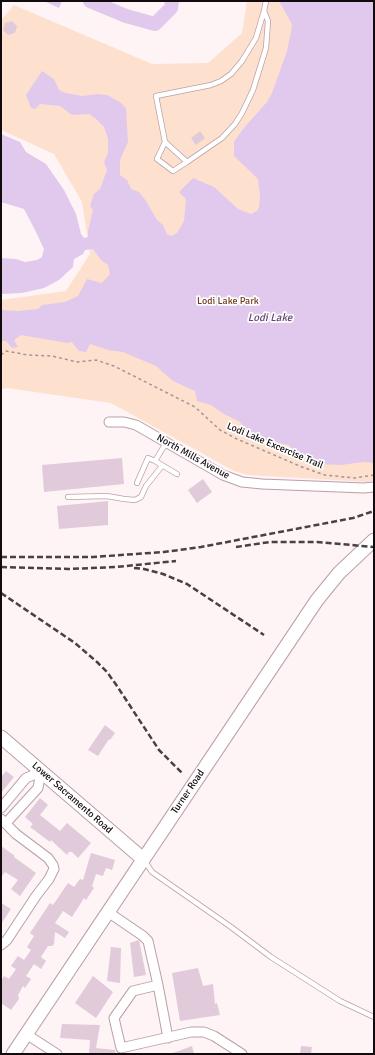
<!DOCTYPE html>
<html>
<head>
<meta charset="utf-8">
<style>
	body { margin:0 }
	#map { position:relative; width:375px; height:1055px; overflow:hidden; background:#fef3f5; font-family:Signika,sans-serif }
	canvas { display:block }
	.frame { position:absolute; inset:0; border:2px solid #120a0c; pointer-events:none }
</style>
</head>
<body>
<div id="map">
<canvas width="375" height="1055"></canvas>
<div class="frame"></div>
</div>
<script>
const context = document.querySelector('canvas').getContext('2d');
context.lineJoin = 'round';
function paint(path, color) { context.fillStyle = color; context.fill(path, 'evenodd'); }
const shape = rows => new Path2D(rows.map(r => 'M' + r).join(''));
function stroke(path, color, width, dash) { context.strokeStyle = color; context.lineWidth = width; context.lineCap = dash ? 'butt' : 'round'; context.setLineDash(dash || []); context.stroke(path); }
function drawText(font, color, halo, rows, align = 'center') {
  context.font = font + ' Signika,sans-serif'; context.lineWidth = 3.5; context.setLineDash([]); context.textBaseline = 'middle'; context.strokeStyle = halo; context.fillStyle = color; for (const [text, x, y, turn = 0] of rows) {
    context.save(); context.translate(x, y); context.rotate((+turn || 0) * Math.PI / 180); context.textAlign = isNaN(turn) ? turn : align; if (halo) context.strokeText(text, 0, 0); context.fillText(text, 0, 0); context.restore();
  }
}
const green = shape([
	[247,1,374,1,374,480,368,482,248,475,234,471,111,403,7,388,1,389,1,300,66,291,90,254,82,202,54,154,1,130,1,20,14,5,152,64,208,63,242,33]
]);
const water = shape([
	[44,1,62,1,59,8],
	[279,1,374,1,374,463,363,462,341,465,319,464,313,458,299,455,293,451,289,445,254,439,240,422,224,414,211,405,197,401,195,391,173,381,156,366,123,352,108,350,90,344,86,352,79,351,72,342,67,343,21,335,14,340,18,347,12,348,6,341,1,341,1,310,18,311,38,309,42,305,65,302,78,296,87,279,102,283,110,274,108,265,101,260,93,249,85,250,83,254,74,259,73,267,59,280,44,288,22,293,1,294,1,258,16,259,25,262,37,260,42,257,44,249,35,230,24,209,1,202,1,134,20,142,26,152,46,164,64,190,76,214,81,234,84,238,88,237,88,231,93,210,90,206,94,194,100,189,107,170,104,162,108,153,108,139,104,127,95,118,89,114,72,115,60,106,40,104,35,109,31,108,26,95,42,71,54,79,59,90,66,93,82,96,98,94,107,95,120,102,126,108,128,142,120,160,120,175,127,180,131,189,139,192,146,201,157,220,163,225,167,234,171,236,177,233,184,221,186,199,179,192,193,178,214,187,238,209,251,214,257,211,259,207,260,196,258,179,234,156,234,142,243,129,267,102,272,93,287,51,291,32,292,24]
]);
const river = shape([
	[90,1,126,16,155,24,171,8,172,1]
]);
const building = shape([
	[12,21,17,26,15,33,8,35,3,30,5,23],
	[200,131,205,138,196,145,191,138],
	[122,458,124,484,44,492,42,465],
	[203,479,212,492,197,503,188,490],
	[108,501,108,525,59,529,57,506],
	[105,725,115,733,110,740,109,739,98,756,88,750],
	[6,771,14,777,1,793,1,777],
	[40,798,48,805,40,815,60,831,67,823,91,843,78,858,72,852,69,852,67,855,51,840,50,842,30,827,33,824,25,817],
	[1,846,15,856,14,857,36,873,20,896,11,889,18,880,5,872,1,877],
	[91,853,115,860,112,870,106,868,103,876,96,874,92,886,94,888,86,900,84,898,72,917,63,911,55,923,69,932,65,938,55,932,54,944,52,946,48,946,41,957,46,961,41,969,34,964,26,976,31,979,25,988,23,986,18,995,19,999,11,1010,1,1003,1,981,4,976,9,979,16,969,11,966,18,956,24,960,31,950,27,947,34,936,30,933,50,903,53,905,68,883,74,887,80,879,83,880],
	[1,903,11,909,1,924],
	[139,940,146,975,134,977,130,943],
	[111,947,121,948,120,983,107,981],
	[198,968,203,986,213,984,215,1004,217,1003,220,1015,180,1021,172,973],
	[93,976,113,992,96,1018,75,1003],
	[62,1024,100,1025,96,1048,115,1050,116,1054,89,1054,90,1040,60,1038],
	[192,1046,194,1054,173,1054,173,1053],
	[301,1046,312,1047,311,1054,300,1054]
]);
const path = shape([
	[1,355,6,351,28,355,52,356,77,362,96,360,114,366,195,407,220,430,237,439,302,467,325,475,354,478,374,475]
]);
const service = shape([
	[264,11,266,1],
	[165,142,157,159,173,171,187,162,222,138,235,124,242,113,253,90,266,48,268,21,264,11,256,38,242,61,231,74,221,81,211,85,156,96,165,142,187,162],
	[166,443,155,461,177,474],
	[137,483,148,458,155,461],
	[68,497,107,496,124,499,135,500,141,497,146,486,162,466],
	[144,860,152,872,231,927,271,957,340,1001,374,1017]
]);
const minor = shape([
	[109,422,124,422,136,425,223,475,242,482,262,484,364,488,374,487],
	[1,808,26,778,41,772],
	[1,819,16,834,48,858,53,865,54,869,49,879,36,896,7,940,1,945],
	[6,823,38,788,41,772],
	[108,912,143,936,148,941,158,985,168,1038],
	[158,985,133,991,114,1018,121,1048,191,1032,204,1032,214,1036,242,1054],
	[26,1034,57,1054]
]);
const secondary = shape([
	[1,737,143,859],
	[13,1054,317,600,339,573,374,540]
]);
const rail = shape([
	[236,547,270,542,317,542,374,547],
	[1,557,93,557,164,552,201,547,353,518,374,511],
	[1,567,69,569,116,567,176,561],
	[134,568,144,569,163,574,187,584,264,635],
	[1,593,75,643,97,662,107,672,117,686,159,750,182,773]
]);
const parkNames = [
	["Lodi Lake Park",228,301]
];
const streetNames = [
	["Lodi Lake Excercise Trail",275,446,23],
	["North Mills Avenue",193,457,29],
	["Turner Road",188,792,-56],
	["Lower Sacramento Road",72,798,41]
];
const waterNames = [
	["Lodi Lake",270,318]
];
paint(green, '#fee0cf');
paint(water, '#e0c9ed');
stroke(river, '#e0c9ed', 14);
paint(building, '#e1cad9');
stroke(service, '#baa0a6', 6);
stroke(minor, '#baa0a6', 11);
stroke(secondary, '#baa0a6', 15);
stroke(path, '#a09698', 1.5, [3, 3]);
stroke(service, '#fff', 4.5);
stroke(minor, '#fff', 9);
stroke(secondary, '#fff', 13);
stroke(rail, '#484042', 2.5, [6, 3]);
drawText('10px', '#6f3c1c', '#fff', parkNames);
drawText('10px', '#120a0c', '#fff', streetNames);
drawText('italic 11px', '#634473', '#fff', waterNames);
</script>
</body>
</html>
